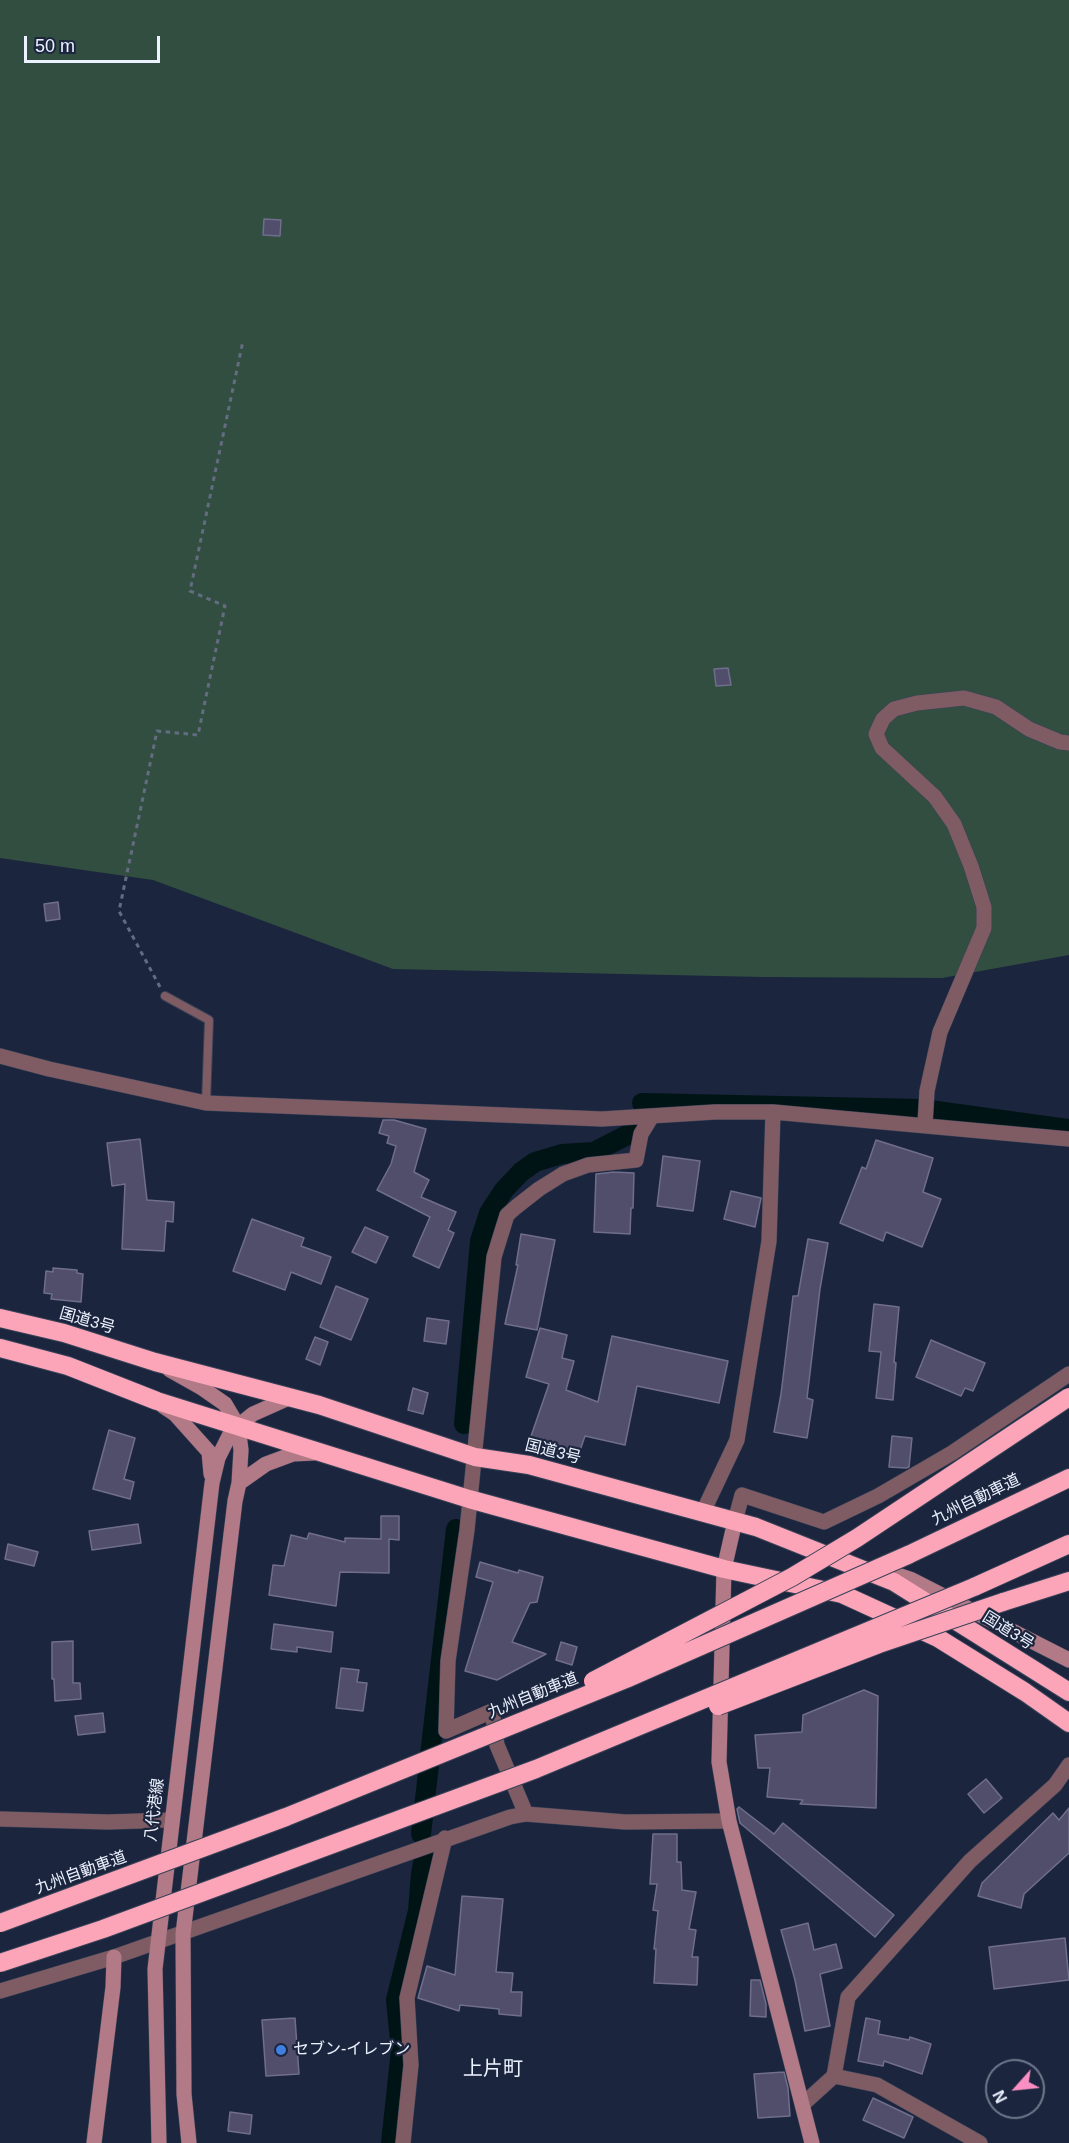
<!DOCTYPE html>
<html>
<head>
<meta charset="utf-8">
<style>
	body { margin:0 }
	#map { position:relative; width:1069px; height:2143px; overflow:hidden; background:#1b253d; font-family:Helvetica,sans-serif }
	canvas { display:block }
	.north { position:absolute; left:985px; top:2059px; width:60px; height:60px; box-sizing:border-box; background:#1b253d; border:2px solid #6f778b; border-radius:50%; rotate:243deg; font-size:16px; font-weight:700; line-height:24px; text-align:center; color:#ecf2ff }
	.north::after { content:''; display:block; margin:auto; width:21px; height:27px; background:#fb8fc4; clip-path:polygon(50% 0,100% 100%,50% 72%,0 100%) }
	.scale { position:absolute; left:24px; top:36px; width:136px; height:27px; box-sizing:border-box; border:3px solid #ecf2ff; border-top:0; padding-left:8px; font-size:18px; line-height:21px; white-space:nowrap; color:#ecf2ff; -webkit-text-stroke:4px #1b253d; paint-order:stroke }
</style>
</head>
<body>
<div id="map">
<canvas width="1069" height="2143"></canvas>
<div class="north">N</div>
<div class="scale">50 m</div>
</div>
<script>
const context = document.querySelector('canvas').getContext('2d');
context.lineJoin = 'round';
function paint(path, color) { context.fillStyle = color; context.fill(path, 'evenodd'); }
const shape = rows => new Path2D(rows.map(r => 'M' + r).join(''));
function stroke(path, color, width, dash) { context.strokeStyle = color; context.lineWidth = width; context.lineCap = dash ? 'butt' : 'round'; context.setLineDash(dash || []); context.stroke(path); }
function drawText(font, color, halo, rows, align = 'center') {
  context.font = font + ' Helvetica,"Noto Sans JP",sans-serif'; context.lineWidth = 4.5; context.setLineDash([]); context.textBaseline = 'middle'; context.strokeStyle = halo; context.fillStyle = color; for (const [text, x, y, turn = 0] of rows) {
    context.save(); context.translate(x, y); context.rotate((+turn || 0) * Math.PI / 180); context.textAlign = isNaN(turn) ? turn : align; if (halo) context.strokeText(text, 0, 0); context.fillText(text, 0, 0); context.restore();
  }
}
const green = shape([
	[0,0,1069,0,1069,955,942,978,762,977,393,969,153,880,0,858]
]);
const canal = shape([
	[642,1103,922,1109,1069,1129],
	[464,1424,480,1241,489,1213,504,1190,521,1172,535,1162,562,1154,594,1152,633,1132],
	[421,1834,456,1529],
	[391,2143,401,2050,396,2000,418,1911,421,1874,424,1858]
]);
const building = shape([
	[264,219,281,220,280,236,263,235,264,219],
	[728,668,731,685,716,686,714,669,728,668],
	[58,902,60,919,46,921,44,904,58,902],
	[383,1120,394,1120,426,1129,414,1172,429,1180,421,1197,456,1212,448,1230,454,1233,439,1268,413,1256,430,1217,377,1190,391,1164,396,1146,387,1143,389,1136,379,1133,383,1120],
	[140,1139,147,1200,174,1202,173,1222,166,1221,164,1251,122,1249,125,1184,112,1186,107,1143,140,1139],
	[876,1140,933,1158,923,1192,941,1199,922,1247,886,1232,883,1241,840,1223,862,1167,866,1169,876,1140],
	[663,1156,700,1161,693,1211,657,1206,663,1156],
	[614,1172,634,1173,633,1208,631,1208,630,1234,594,1232,596,1174,614,1172],
	[731,1191,761,1198,755,1227,724,1219,731,1191],
	[252,1219,304,1238,301,1246,331,1257,321,1284,291,1272,285,1290,233,1271,252,1219],
	[365,1227,388,1237,376,1263,352,1252,365,1227],
	[521,1234,555,1240,537,1330,505,1324,518,1265,516,1265,521,1234],
	[808,1239,828,1243,820,1289,807,1398,813,1400,807,1438,774,1432,781,1394,793,1296,798,1296,808,1239],
	[53,1268,77,1270,77,1273,83,1274,81,1302,51,1299,52,1294,44,1293,46,1271,53,1272,53,1268],
	[336,1286,368,1299,351,1340,320,1327,336,1286],
	[874,1304,899,1307,894,1362,896,1363,893,1400,876,1398,881,1352,869,1351,874,1304],
	[427,1318,449,1321,446,1344,424,1341,427,1318],
	[540,1328,567,1335,562,1358,574,1361,566,1390,598,1402,612,1336,728,1361,719,1403,637,1386,625,1445,585,1436,576,1462,528,1445,549,1384,526,1377,540,1328],
	[315,1337,328,1342,320,1365,306,1359,315,1337],
	[931,1340,985,1363,973,1391,965,1388,961,1396,916,1377,931,1340],
	[413,1388,428,1393,423,1414,408,1410,413,1388],
	[109,1430,135,1438,124,1479,134,1482,130,1499,93,1489,109,1430],
	[892,1436,912,1438,909,1467,906,1468,889,1467,892,1436],
	[381,1516,399,1516,399,1540,389,1539,389,1573,340,1572,336,1606,269,1595,273,1565,284,1566,291,1535,307,1539,309,1533,345,1542,345,1538,381,1539,381,1516],
	[138,1524,141,1543,92,1550,89,1531,138,1524],
	[8,1544,38,1552,34,1566,5,1559,8,1544],
	[480,1562,518,1573,519,1570,543,1577,537,1602,530,1603,512,1642,546,1654,497,1680,465,1671,493,1582,476,1577,480,1562],
	[274,1624,333,1632,331,1652,297,1647,297,1652,271,1649,274,1624],
	[73,1641,73,1683,80,1683,81,1699,55,1701,54,1679,52,1679,52,1642,73,1641],
	[561,1642,577,1647,572,1665,556,1660,561,1642],
	[341,1668,359,1670,357,1682,367,1683,363,1711,336,1708,341,1668],
	[864,1690,878,1696,876,1808,800,1804,803,1800,767,1797,770,1768,758,1768,755,1735,802,1732,803,1715,864,1690],
	[103,1713,105,1732,78,1735,75,1716,103,1713],
	[986,1779,1002,1798,984,1813,968,1794,986,1779],
	[739,1807,774,1834,783,1823,894,1915,875,1937,740,1823,737,1809,739,1807],
	[1069,1808,1069,1853,1024,1894,1021,1908,978,1896,982,1883,1053,1813,1059,1820,1069,1808],
	[653,1834,677,1834,677,1862,681,1862,682,1890,696,1892,689,1929,696,1930,692,1957,698,1957,697,1985,654,1983,656,1949,654,1949,658,1911,653,1910,657,1884,650,1884,653,1834],
	[462,1896,503,1899,496,1972,513,1973,511,1992,522,1992,521,2016,499,2014,499,2009,460,2005,459,2011,418,1998,427,1966,455,1975,462,1896],
	[808,1923,814,1950,836,1944,842,1968,820,1974,830,2026,805,2031,795,1980,781,1930,808,1923],
	[1065,1938,1069,1980,994,1989,989,1947,1065,1938],
	[751,1980,760,1980,766,2004,766,2017,750,2016,751,1980],
	[295,2018,299,2074,266,2076,262,2020,295,2018],
	[866,2018,880,2021,878,2034,909,2040,910,2037,931,2044,922,2074,884,2061,883,2066,858,2061,866,2018],
	[784,2072,788,2088,790,2116,758,2118,754,2074,784,2072],
	[873,2098,913,2117,904,2138,863,2120,873,2098],
	[230,2112,252,2115,250,2134,228,2131,230,2112]
]);
const path = shape([
	[160,987,119,911,157,731,198,735,225,606,190,591,243,341]
]);
const lane = shape([
	[165,996,209,1020,206,1103]
]);
const street = shape([
	[0,1056,49,1069,206,1103,602,1119,715,1112,773,1112,1069,1139],
	[925,1124,927,1091,940,1032,984,928,984,907,971,866,954,824,935,797,882,748,876,734,883,719,894,709,917,703,964,698,996,707,1029,729,1060,742,1069,743],
	[703,1512,737,1440,769,1241,773,1112],
	[735,1521,742,1495,824,1522,878,1496,952,1453,1069,1374],
	[526,1814,497,1745,492,1711,446,1731,448,1661,467,1530,494,1257,507,1215,516,1207,539,1189,563,1174,588,1165,636,1160,641,1134,652,1116],
	[0,1819,108,1822,171,1820],
	[0,1991,114,1957,510,1817,526,1814,625,1822,729,1821],
	[834,2076,877,2085,980,2143],
	[803,2104,834,2076,848,1997,970,1861,1055,1785,1069,1765],
	[403,2143,411,2065,407,1998,445,1838]
]);
const secondary = shape([
	[170,1370,202,1388,225,1404,238,1426,241,1450,239,1483,235,1501,183,1934,184,2094,189,2143],
	[163,1406,175,1414,209,1452,211,1474],
	[239,1483,266,1464,293,1454,314,1453],
	[735,1521,724,1569,719,1762,729,1821,812,2143],
	[883,1570,910,1579,1069,1660],
	[94,2143,113,1987,114,1957],
	[159,2143,155,1969,212,1483,218,1458,229,1436,238,1426,253,1414,291,1397]
]);
const highway = shape([
	[0,1318,64,1333,155,1362,319,1405,475,1457,529,1465,756,1527,894,1582,1069,1692],
	[0,1348,68,1366,157,1401,469,1499,724,1569,842,1594,938,1638,1025,1692,1069,1723],
	[908,1555,1069,1478],
	[974,1587,1069,1544],
	[1003,1602,1069,1581]
]);
const highwayBridge = shape([
	[593,1681,792,1577,857,1538,1069,1397],
	[718,1706,879,1644,1003,1602],
	[0,1923,286,1817,493,1733,626,1679,908,1555],
	[0,1963,103,1929,536,1769,974,1587]
]);
const markers = [
	[281,2050,6,"#3f7fe0"]
];
const streetNames = [
	["国道3号",87,1321,16],
	["国道3号",553,1452,14],
	["九州自動車道",976,1500,-26],
	["国道3号",1008,1631,32],
	["九州自動車道",533,1696,-22],
	["八代港線",155,1810,-83],
	["九州自動車道",81,1873,-20]
];
const poiNames = [
	["セブン-イレブン",293,2050]
];
const quarterNames = [
	["上片町",493,2069]
];
paint(green, '#324e41');
stroke(canal, '#011415', 20);
paint(building, '#504e6a');
stroke(building, '#706e8c', 1.5);
stroke(lane, '#384258', 10);
stroke(street, '#384258', 16);
stroke(secondary, '#384258', 16);
stroke(highway, '#384258', 20);
stroke(path, '#636c80', 3, [4.5, 4.5]);
stroke(lane, '#7f5c63', 8);
stroke(street, '#7f5c63', 15);
stroke(secondary, '#b27986', 15);
stroke(highway, '#fca5b8', 18);
stroke(highwayBridge, '#384258', 20, []);
stroke(highwayBridge, '#fca5b8', 18);
for (const [x, y, r, color] of markers) { const dot = new Path2D(); dot.arc(x, y, r, 0, 2 * Math.PI); context.fillStyle = color; context.fill(dot); stroke(dot, '#1b253d', 2); }
drawText('16px', '#ecf2ff', '#1b253d', streetNames);
drawText('16px', '#ecf2ff', '#1b253d', poiNames, 'left');
drawText('20px', '#ecf2ff', '#1b253d', quarterNames);
</script>
</body>
</html>
